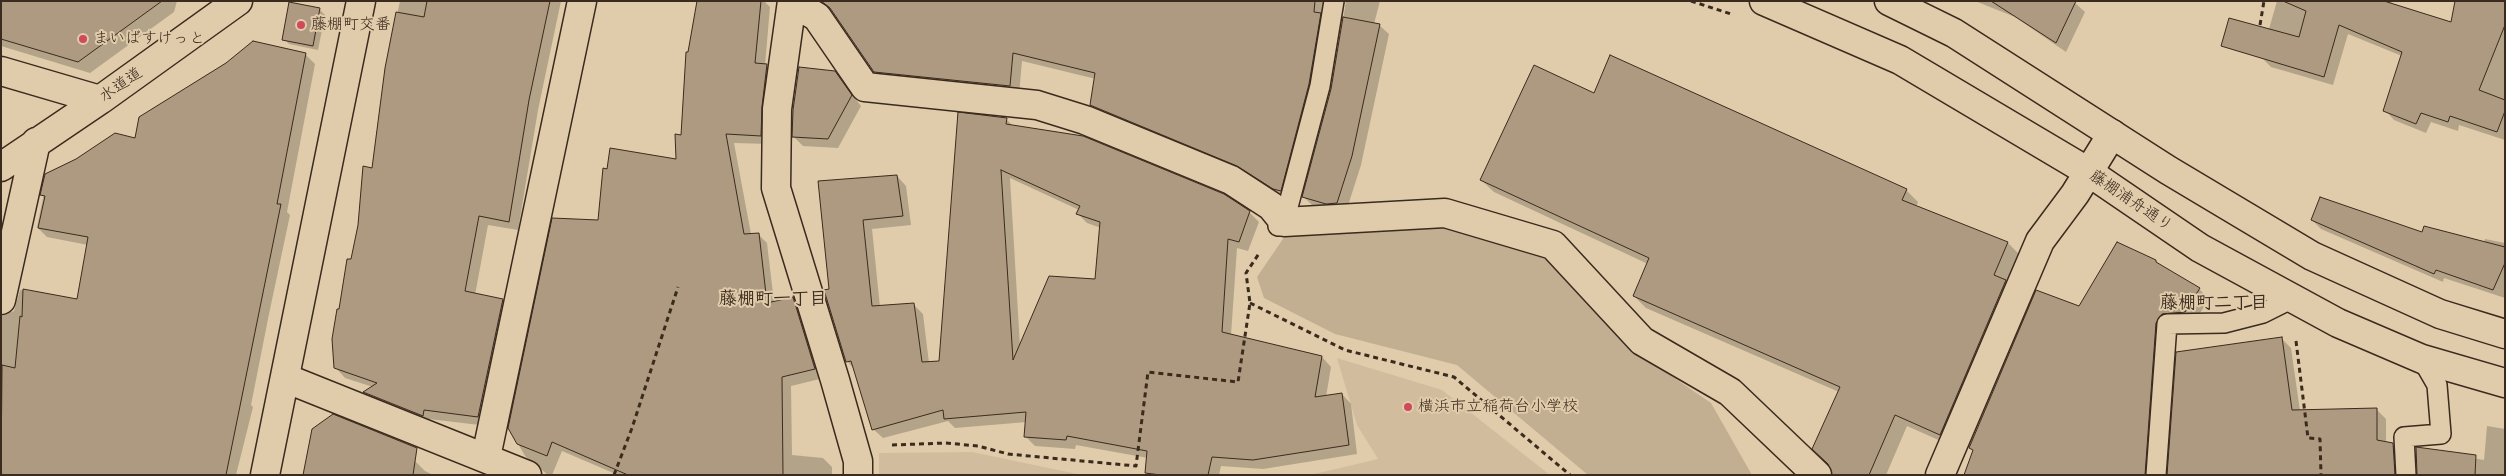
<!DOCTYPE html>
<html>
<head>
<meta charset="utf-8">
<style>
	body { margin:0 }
	#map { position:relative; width:2506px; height:476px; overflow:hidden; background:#e0ccab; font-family:"Patrick Hand",sans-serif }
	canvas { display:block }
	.frame { position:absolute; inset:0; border:2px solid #3b2a1e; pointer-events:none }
</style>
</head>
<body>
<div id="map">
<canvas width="2506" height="476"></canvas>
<div class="frame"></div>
</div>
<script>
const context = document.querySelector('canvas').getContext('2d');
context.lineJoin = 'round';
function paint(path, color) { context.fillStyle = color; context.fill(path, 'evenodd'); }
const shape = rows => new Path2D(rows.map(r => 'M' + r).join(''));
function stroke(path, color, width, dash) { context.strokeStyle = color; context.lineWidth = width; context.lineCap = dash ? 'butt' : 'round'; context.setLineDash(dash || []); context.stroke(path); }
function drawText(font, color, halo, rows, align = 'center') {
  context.font = font + ' "Patrick Hand","Klee One",sans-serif'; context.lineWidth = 4; context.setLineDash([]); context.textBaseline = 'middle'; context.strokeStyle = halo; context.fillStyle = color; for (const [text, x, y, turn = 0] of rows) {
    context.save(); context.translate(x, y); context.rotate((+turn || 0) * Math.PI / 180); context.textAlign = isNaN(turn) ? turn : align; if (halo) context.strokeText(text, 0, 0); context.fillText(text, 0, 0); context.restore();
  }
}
const built = shape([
	[1337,358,1442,390,1550,475,1310,475,1378,459,1357,425],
	[972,452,1082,475,879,475,879,453]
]);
const green = shape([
	[1440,222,1543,256,1626,345,1711,403,1752,475,1588,475,1457,365,1335,334,1264,298,1257,277,1287,233]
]);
const shadow = shape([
	[1,1,177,1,174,12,90,73,1,46],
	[400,1,561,1,538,110,518,230,488,225,475,295,503,300,512,310,488,426,412,417,374,402,365,393,373,387,345,378,336,368,352,261,373,170,386,68],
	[699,1,764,1,770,7,765,65,776,75,770,144,734,143,751,234,758,234,767,243,774,302,793,298,802,308,824,378,791,386,792,455,823,458,832,467,832,475,618,475,562,451,552,475,548,475,525,456,509,428,599,222,677,161,682,136,690,54],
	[823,1,1338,1,1284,198,1248,175,1101,114,1091,105,1096,79,1022,61,1019,95,885,81,875,71,832,10],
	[1346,1,1380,1,1374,24,1379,25,1389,34,1361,165,1346,212,1336,213,1313,206,1304,197,1332,89],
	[1975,1,2073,1,2085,12,2066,52,2015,17],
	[2277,1,2392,1,2391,4,2452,23,2505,1,2505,140,2459,125,2458,131,2431,122,2426,133,2394,120,2385,110,2402,56,2348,34,2333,85,2271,67,2261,57],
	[320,10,325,15,318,50,289,44,284,39],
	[305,54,315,64,287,212,290,215,269,314,251,405,253,407,236,475,1,475,1,316,14,311,20,290,78,300,88,245,47,237,37,227,48,174,136,139],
	[835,72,861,106,838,148,803,146,794,137],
	[1595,95,1906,190,1918,202,1916,207,2008,243,2020,255,1952,446,1907,426,1886,475,1833,475,1833,470,1814,449,1839,392,1646,308,1634,296,1648,264,1494,192,1481,180],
	[1006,119,1014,127,1249,212,1259,222,1248,251,1237,248,1231,335,1322,357,1331,367,1326,397,1342,394,1351,404,1357,454,1263,469,1221,466,1219,475,1148,475,1146,473,1148,458,1076,445,1075,449,1035,446,1026,437,1027,422,955,428,948,421,883,438,873,429,854,369,847,361,830,290,819,182,897,176,906,186,911,225,872,229,880,307,913,304,923,314,929,363,940,362],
	[1010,178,1079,210,1078,214,1087,223,1101,228,1096,280,1020,346],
	[2312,220,2484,243,2485,239,2505,243,2505,298,2444,278,2443,282,2321,229],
	[2156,261,2162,268,2199,289,2209,299,2195,321,2171,323,2154,475,1966,475,1974,451,1970,448,2080,307],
	[2281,338,2291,348,2300,411,2377,410,2386,419,2386,443,2392,444,2402,454,2403,475,2169,475],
	[2487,426,2505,429,2505,475,2417,475,2417,449,2484,460],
	[415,461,425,471,433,475,304,475]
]);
const building = shape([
	[1,1,162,1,78,62,1,39,1,1],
	[427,1,550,1,529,100,509,222,479,216,465,291,503,299,478,417,424,410,423,416,363,392,377,383,334,368,332,339,337,309,339,309,347,259,351,259,358,225,363,166,372,168,385,68,396,12,424,17,427,1],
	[697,1,761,1,755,63,767,64,762,107,761,136,726,134,744,234,759,233,767,303,793,297,815,369,782,377,783,475,628,475,552,442,547,456,517,444,508,428,552,218,598,220,603,168,607,169,610,148,676,159,675,134,681,135,686,52,688,52,697,1],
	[821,1,1315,1,1314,12,1321,13,1309,84,1281,191,1273,189,1237,166,1090,105,1095,73,1013,53,1010,86,874,72,830,8,821,1],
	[1991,1,2076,1,2056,43,1991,1],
	[2283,1,2384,1,2451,22,2455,1,2505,1,2505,25,2479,90,2505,100,2505,111,2497,132,2450,116,2448,122,2421,113,2416,124,2383,111,2402,52,2339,25,2324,77,2221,46,2229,18,2299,37,2306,11,2283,1],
	[289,2,320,8,313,46,282,40,289,2],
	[1343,17,1380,24,1352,156,1337,203,1326,204,1302,197,1331,89,1343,17],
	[253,41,306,53,277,204,281,204,226,475,1,475,2,365,15,368,20,316,22,317,23,289,77,299,88,237,38,228,45,196,40,195,45,174,76,159,115,133,135,138,139,117,226,63,253,41],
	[1610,55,1907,189,1902,200,2008,242,1994,275,2006,280,1940,435,1895,415,1869,475,1832,475,1828,464,1812,449,1840,387,1633,296,1649,258,1480,180,1534,65,1594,93,1610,55],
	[799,67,835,71,852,95,828,139,792,137,793,110,799,67],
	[958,112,1007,118,1006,124,1083,136,1224,194,1250,211,1239,242,1228,239,1222,332,1322,356,1315,397,1342,393,1349,445,1253,460,1212,457,1208,475,1161,475,1145,473,1147,451,1067,436,1066,440,1024,437,1026,412,944,419,943,410,872,430,851,361,846,362,824,290,829,289,818,181,897,175,903,216,863,220,872,306,914,303,922,362,939,361,958,112],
	[1001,170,1080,206,1076,214,1100,222,1095,279,1049,276,1013,360,1001,170],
	[2320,197,2422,232,2424,226,2505,247,2505,263,2493,290,2436,270,2434,274,2311,220,2320,197],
	[2117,242,2156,260,2156,262,2200,288,2185,312,2162,314,2156,323,2145,475,1964,475,1973,450,1969,448,2036,290,2079,306,2117,242],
	[2282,337,2292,410,2377,408,2377,440,2393,443,2395,475,2167,475,2176,352,2282,337],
	[333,414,417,448,413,475,303,475,312,429,333,414],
	[2416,447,2476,455,2475,475,2417,475,2416,447]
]);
const path = shape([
	[1691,1,1731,14],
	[2260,25,2264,1],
	[1250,303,1345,350,1454,377,1570,475],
	[2296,341,2308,438,2320,439,2321,475],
	[892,445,946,443,978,446,1008,454,1136,466,1148,372,1238,382,1250,303,1246,273,1260,252],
	[614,475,632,428,678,287]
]);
const lane = shape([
	[1278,226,1284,222,1320,86,1334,1],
	[2156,475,2167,324,2224,323,2263,313,2293,298],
	[2406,475,2404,437,2441,434,2437,385,2422,359]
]);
const street = shape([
	[792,1,777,109,776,188,835,380,858,461,858,475],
	[792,2,817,17,865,87,1037,105,1085,120,1231,180,1271,206,1284,222,1445,213,1553,245,1642,341,1730,392,1817,475],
	[1,71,100,100],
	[1,167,100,100,238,1],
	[1,300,36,142],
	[285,378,527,475],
	[486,457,582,1],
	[265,475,361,1],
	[1940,475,2040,241,2075,194,2112,134]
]);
const primary = shape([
	[1764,1,1900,60,2087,171,2200,248,2338,323,2422,359,2505,383],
	[1889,1,1954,33,2168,170,2312,256,2440,314,2505,334]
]);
const markers = [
	[301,25,5,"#d1495b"],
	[83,39,5,"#d1495b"],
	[1408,407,5,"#d1495b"]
];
const poiNames = [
	["藤棚町交番",311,25],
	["まいばすけっと",93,39],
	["横浜市立稲荷台小学校",1418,407]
];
const streetNames = [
	["水道道",121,85,-35],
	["藤棚浦舟通り",2131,201,34]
];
const neighbourhoodNames = [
	["藤棚町一丁目",773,299],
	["藤棚町二丁目",2214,303]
];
paint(built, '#d1bd9e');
paint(green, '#c2ae91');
paint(shadow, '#0003');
paint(building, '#ad9a80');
stroke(building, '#3b2a1e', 1);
stroke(lane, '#3b2a1e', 22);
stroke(street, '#3b2a1e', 31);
stroke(primary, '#3b2a1e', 31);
stroke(path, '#3b2a1e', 3, [5, 4]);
stroke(lane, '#e0ccab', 19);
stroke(street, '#e0ccab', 28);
stroke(primary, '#e0ccab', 28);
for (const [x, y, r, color] of markers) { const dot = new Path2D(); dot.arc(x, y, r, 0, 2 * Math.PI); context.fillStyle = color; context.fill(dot); stroke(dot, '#e0ccab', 2); }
drawText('16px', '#3b2a1e', '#e0ccab', poiNames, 'left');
drawText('16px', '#3b2a1e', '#e0ccab', streetNames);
drawText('bold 18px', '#3b2a1e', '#e0ccab', neighbourhoodNames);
</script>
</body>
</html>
